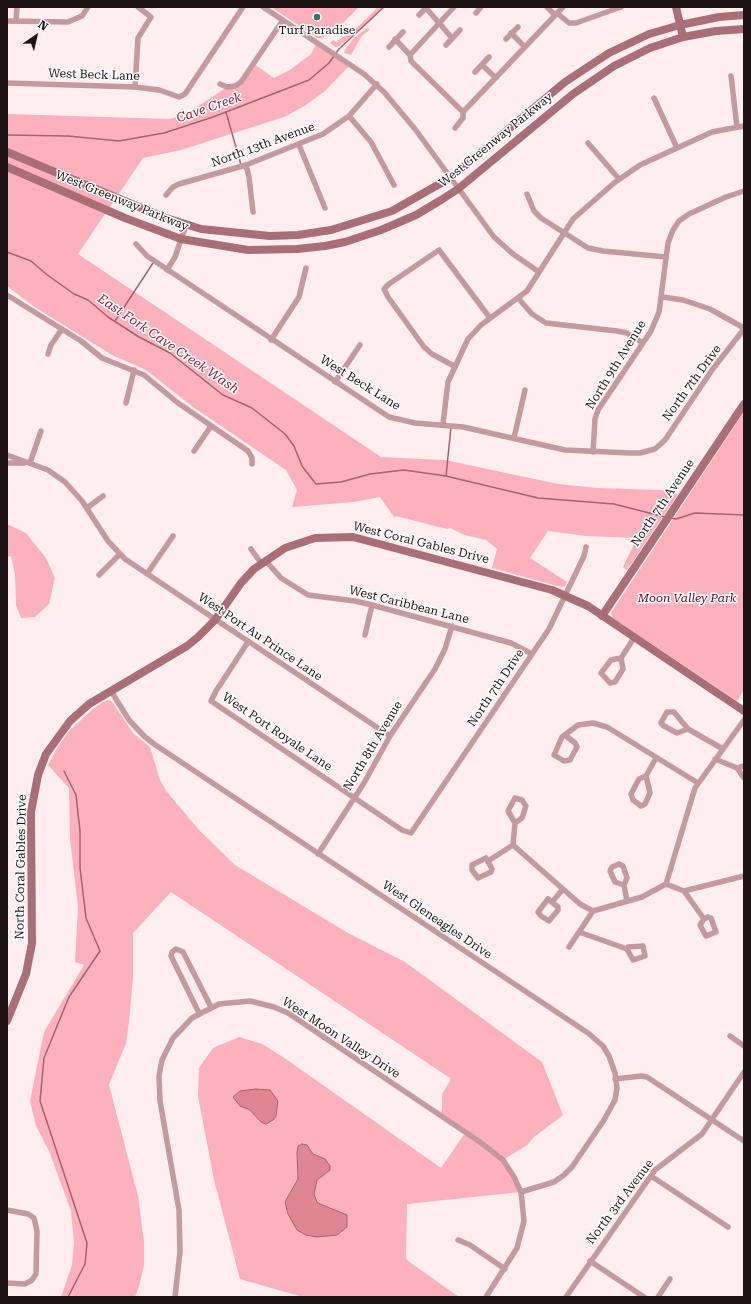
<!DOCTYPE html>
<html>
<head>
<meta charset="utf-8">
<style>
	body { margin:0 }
	#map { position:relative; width:751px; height:1304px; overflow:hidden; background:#feeef0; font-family:"Roboto Serif",serif }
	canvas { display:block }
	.frame { position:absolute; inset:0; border:8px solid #201315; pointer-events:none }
	.north { position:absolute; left:16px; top:16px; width:40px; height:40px; -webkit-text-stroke:3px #fff; paint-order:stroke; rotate:34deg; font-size:11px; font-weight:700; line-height:16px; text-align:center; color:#201315 }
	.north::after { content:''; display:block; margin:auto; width:14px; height:18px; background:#201315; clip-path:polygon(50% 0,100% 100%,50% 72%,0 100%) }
</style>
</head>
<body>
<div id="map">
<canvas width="751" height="1304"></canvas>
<div class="frame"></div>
<div class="north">N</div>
</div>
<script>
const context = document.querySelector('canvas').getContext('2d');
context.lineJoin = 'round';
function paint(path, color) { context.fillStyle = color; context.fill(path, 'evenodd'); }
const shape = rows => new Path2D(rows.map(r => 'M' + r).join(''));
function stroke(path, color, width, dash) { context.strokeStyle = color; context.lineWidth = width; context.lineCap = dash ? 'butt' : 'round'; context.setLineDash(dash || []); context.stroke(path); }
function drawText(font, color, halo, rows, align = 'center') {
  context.font = font + ' "Roboto Serif",serif'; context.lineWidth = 3; context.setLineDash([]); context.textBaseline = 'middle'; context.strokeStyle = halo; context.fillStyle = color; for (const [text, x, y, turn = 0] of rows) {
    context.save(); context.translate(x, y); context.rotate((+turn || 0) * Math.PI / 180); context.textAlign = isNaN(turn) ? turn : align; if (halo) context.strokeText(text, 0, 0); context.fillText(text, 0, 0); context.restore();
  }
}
const green = shape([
	[271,7,359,7,334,32,319,39],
	[378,7,383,7,367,24,338,47,335,47,330,43,333,40,336,42,360,25],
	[367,28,370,29,361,37,351,55,344,53,345,50,353,39],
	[317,42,350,65,325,91,306,105,284,117,181,150,143,158,78,254,381,457,445,460,558,484,597,488,661,490,678,494,627,570,623,567,637,538,586,536,548,531,530,558,567,582,565,586,561,587,492,568,497,549,486,540,465,535,450,528,447,529,396,516,395,518,380,497,354,502,292,507,297,490,286,470,280,466,193,407,146,370,112,355,33,306,7,286,7,114,170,119,191,111,227,87,235,86,254,64,274,78,290,70,311,54],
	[744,412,744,690,737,701,613,618,611,613],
	[7,524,26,533,46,558,55,578,49,604,35,617,21,618,16,605,15,574,11,556,7,557],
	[109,700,112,702,133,733,150,747,160,780,167,792,200,831,235,865,348,933,405,962,542,1062,563,1115,534,1137,527,1145,503,1160,521,1192,407,1204,406,1258,408,1261,459,1297,303,1297,240,1279,214,1180,198,1096,199,1068,213,1048,239,1037,262,1044,283,1057,441,1168,465,1133,439,1115,442,1110,442,1094,450,1081,450,1078,171,892,133,933,133,977,129,1022,126,1043,109,1085,138,1196,144,1242,144,1265,139,1286,135,1297,61,1297,72,1265,74,1243,71,1211,49,1151,36,1126,30,1101,44,1032,84,965,75,962,78,907,70,839,69,788,48,765,57,748,68,732,94,708,103,702]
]);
const water = shape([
	[256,1089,270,1090,278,1101,276,1116,273,1120,266,1124,261,1122,250,1110,240,1106,233,1097,240,1091,256,1089],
	[302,1144,307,1145,313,1154,325,1159,330,1166,330,1170,317,1180,314,1194,317,1202,320,1204,347,1215,347,1227,337,1235,317,1237,306,1235,297,1230,288,1214,285,1202,298,1179,297,1152,298,1146,302,1144]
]);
const stream = shape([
	[226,112,241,165],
	[7,135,68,136,119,141,164,133,213,117,309,80,329,63,339,49,384,7],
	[7,252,31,261,46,274,74,294,88,300,108,317,139,337,170,353,223,395,252,408,285,434,294,446,302,466,316,484,341,482,370,474,404,470,446,476,538,498,614,504,665,517],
	[115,321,153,263],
	[446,476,451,427],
	[671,518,676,519,695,513,744,515],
	[64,771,76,795,80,831,80,868,86,918,100,951,69,997,44,1058,40,1101,87,1243,85,1264,68,1297]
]);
const street = shape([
	[263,7,364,74,384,92,415,129,494,237,513,254,539,272],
	[547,7,555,15],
	[426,8,452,38],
	[476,13,481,7],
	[557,13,569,23,576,23,621,7],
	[419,15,427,7],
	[7,21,68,22,82,16,88,7],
	[16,21,17,7],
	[511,33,525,47],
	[395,39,410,55,411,61,463,112],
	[506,39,518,27],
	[446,45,460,30],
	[389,47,403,32],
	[410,55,454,7],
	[482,65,496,78],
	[475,72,489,57],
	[731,76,737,127],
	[7,83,135,87,159,90,179,97,185,94,243,7],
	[220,84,227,87,235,86,241,82,283,20],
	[135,87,138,38,151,17,138,7],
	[654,98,677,148],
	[349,116,371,142,394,185],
	[455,128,463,118,463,112,563,7],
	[588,143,619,179],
	[299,145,325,208],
	[246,165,249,177,253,212],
	[527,194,534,211,541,218,588,248,603,251,666,257],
	[166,195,173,187,179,184,246,165,323,134,349,116,377,84],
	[136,244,147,256,389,417,415,423,463,427,565,450,630,453,640,453,655,449,665,440,712,370,744,329],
	[167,270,175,257,186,225],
	[7,295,81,341,102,358,144,375,178,403,248,451,252,458,252,464],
	[662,297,683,300,710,309,744,328],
	[518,298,532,314,546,323,617,331,627,333,643,343],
	[271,340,299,297,306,268],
	[48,354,51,345,62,329],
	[454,366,432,354,424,347,388,297,384,289,389,284,439,250,490,318],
	[335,382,360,345],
	[126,403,134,370],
	[443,424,448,382,468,339,481,325,527,291,573,219,614,183,640,165,712,132,744,126],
	[514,438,525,390],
	[194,451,211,426],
	[593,452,595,419,598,410,651,331,659,312,668,243,673,230,679,221,689,214,726,197,744,191],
	[7,455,48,470,65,482,82,501,108,541,125,559,390,736],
	[7,463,24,463],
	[30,463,41,431],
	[87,508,103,496],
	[251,549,261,563],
	[265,560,281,578,308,595,355,601,372,605,511,643,532,654],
	[147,574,173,536],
	[99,575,120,554],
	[365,635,372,605],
	[248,642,216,691,211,701,402,830,411,833,549,629,584,556,586,547],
	[621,658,611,660,601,673,610,683,615,682,623,669,621,658,634,638],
	[111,691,129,720,144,736,154,744,588,1033,603,1046,609,1056,615,1073,617,1088,615,1100,604,1120,572,1167,564,1175,554,1182,521,1192],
	[688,729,677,733,664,726,661,723,662,721,667,712,674,712,688,729,723,749],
	[565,735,575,743,577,747,570,760,564,761,554,755,562,737,578,725,593,723,607,727,698,783],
	[715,759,737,768],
	[744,766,737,768,744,778],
	[646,776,650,793,645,804,641,806,633,800,631,794,639,779,646,776],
	[646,776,656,758],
	[515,798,522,800,526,806,522,818,515,823,508,811,515,798],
	[515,823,513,845,580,904,593,911],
	[318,854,364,783,390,736,435,669,445,649,452,626],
	[486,858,492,869,491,872,478,878,472,870,472,865,486,858],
	[488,861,513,845],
	[619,864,623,866,627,878,624,885,615,882,610,871,612,867,619,864],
	[666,884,684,891,744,876],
	[624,885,627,901],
	[684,891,704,919],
	[548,899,558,907,558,910,549,921,541,916,538,912,548,899],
	[552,902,563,889],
	[708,917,711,918,716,932,706,936,700,925,704,919,708,917],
	[579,932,627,949,628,947,643,946,645,956,633,960,627,949],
	[569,947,593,911,642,897,666,884,695,788,744,720],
	[199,1013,171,956,172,952,176,949,183,952,211,1007],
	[730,1036,744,1046],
	[615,1079,641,1076,647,1077,744,1141],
	[651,1176,728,1227],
	[7,1210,28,1214,34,1218,37,1231,36,1274,32,1280,25,1284,7,1283],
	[458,1240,470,1245,505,1269],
	[590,1261,644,1297],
	[175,1297,180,1252,179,1210,160,1101,159,1076,162,1060,173,1038,192,1018,219,1004,250,1001,274,1007,288,1013,480,1142,503,1160,514,1177,521,1192,524,1221,517,1248,486,1297],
	[566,1297,655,1170,702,1134,744,1072],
	[658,1297,670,1279]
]);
const secondary = shape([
	[676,7,683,37],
	[7,152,163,217,201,229,270,236,298,235,331,230,392,211,450,178,565,82,609,53,649,34,680,25,719,17,744,15],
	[7,167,125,218,181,239,248,250,297,249,325,246,345,242,381,230,416,215,441,200,458,189,573,94,614,66,650,48,683,37,716,31,744,29],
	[602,616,744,404],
	[7,1021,26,974,32,943,31,812,38,775,46,754,70,721,89,704,187,646,198,637,215,620,241,583,254,569,285,548,315,538,353,537,552,590,588,606,744,711]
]);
const markers = [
	[317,17,4,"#347361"]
];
const poiNames = [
	["Turf Paradise",317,30]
];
const streetNames = [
	["West Beck Lane",94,75,2],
	["West Greenway Parkway",496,140,-39],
	["North 13th Avenue",263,145,-20],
	["West Greenway Parkway",122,201,22],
	["North 9th Avenue",616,365,-58],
	["West Beck Lane",360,383,32],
	["North 7th Drive",692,383,-54],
	["North 7th Avenue",663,503,-56],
	["West Coral Gables Drive",421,543,14],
	["West Caribbean Lane",409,605,14],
	["West Port Au Prince Lane",260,637,34],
	["North 7th Drive",496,688,-56],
	["West Port Royale Lane",277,732,34],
	["North 8th Avenue",373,746,-59],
	["North Coral Gables Drive",21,867,-89],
	["West Gleneagles Drive",437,920,34],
	["West Moon Valley Drive",341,1038,33],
	["North 3rd Avenue",620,1202,-53]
];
const parkNames = [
	["Moon Valley Park",687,598]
];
const waterNames = [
	["Cave Creek",209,108,-19],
	["East Fork Cave Creek Wash",168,344,34]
];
paint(green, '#fdb1bc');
paint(water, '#e08593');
stroke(water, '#a6636d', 1);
stroke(stream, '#a6636d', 1.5);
stroke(street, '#c49a9f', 5.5);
stroke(secondary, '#aa6e77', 8);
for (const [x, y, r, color] of markers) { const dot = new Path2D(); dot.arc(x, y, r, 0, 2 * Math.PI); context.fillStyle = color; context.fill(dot); stroke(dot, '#fff', 1.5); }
drawText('12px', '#201315', '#fff', poiNames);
drawText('12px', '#201315', '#fff', streetNames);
drawText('italic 12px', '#5b0722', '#fff', parkNames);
drawText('italic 13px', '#8e223f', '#fff', waterNames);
</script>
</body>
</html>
